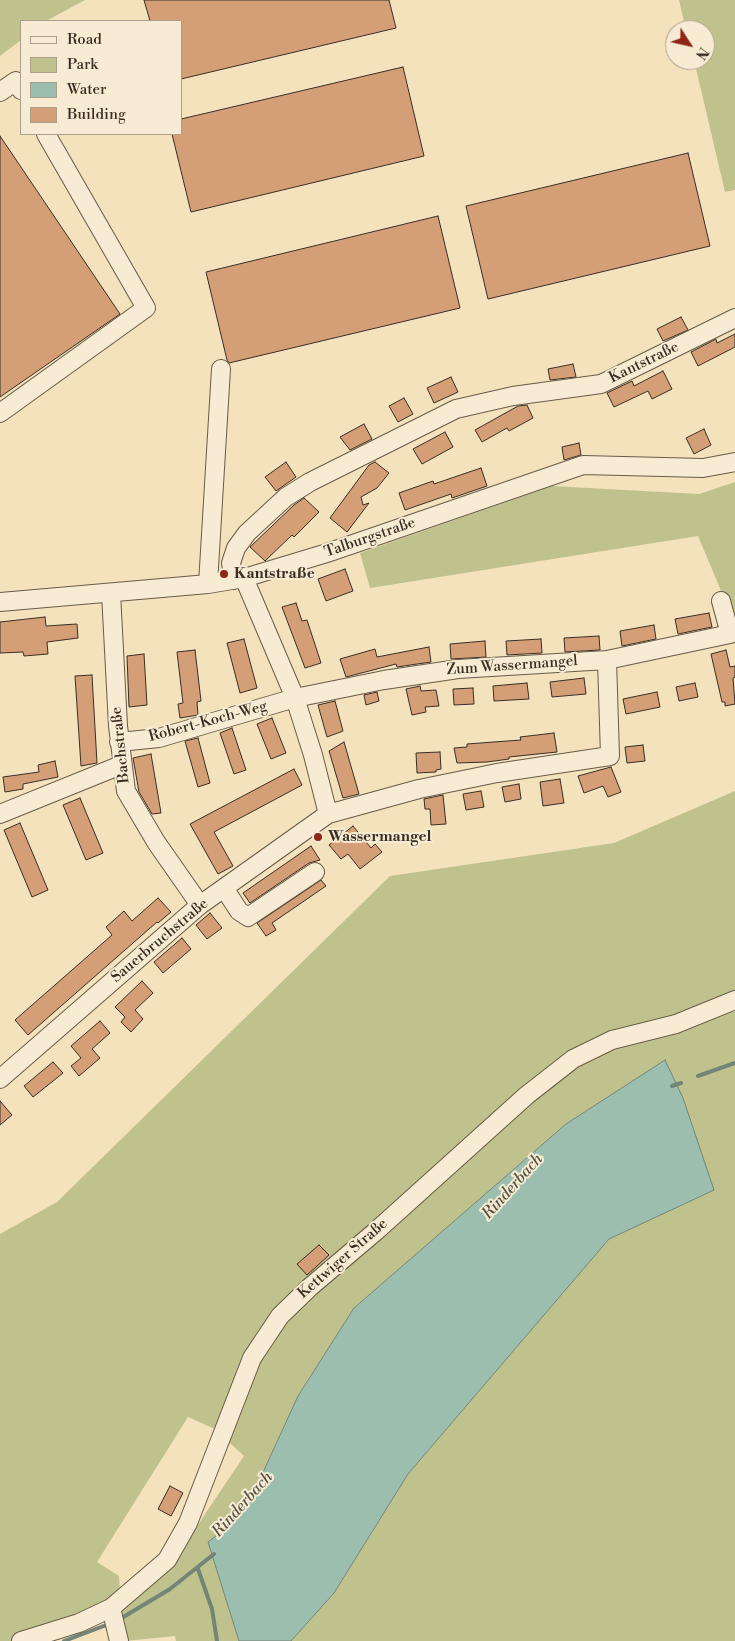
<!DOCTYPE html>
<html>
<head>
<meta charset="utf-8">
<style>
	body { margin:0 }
	#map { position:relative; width:735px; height:1641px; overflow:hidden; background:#f3e2bc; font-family:"Libre Bodoni",serif }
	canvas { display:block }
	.legend { position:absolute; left:20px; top:20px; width:162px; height:115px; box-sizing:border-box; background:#f7ecd3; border:1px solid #aba08d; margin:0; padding:6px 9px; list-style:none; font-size:15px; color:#392e23 }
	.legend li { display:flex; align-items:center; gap:10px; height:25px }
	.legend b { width:25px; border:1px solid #aba08d }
	.north { position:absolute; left:665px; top:20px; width:50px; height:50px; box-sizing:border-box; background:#f7ecd3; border:1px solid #aba08d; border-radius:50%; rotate:125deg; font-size:14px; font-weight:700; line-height:20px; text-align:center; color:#392e23 }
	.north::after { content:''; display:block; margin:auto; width:18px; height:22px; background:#8f2418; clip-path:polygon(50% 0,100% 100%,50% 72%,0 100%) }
</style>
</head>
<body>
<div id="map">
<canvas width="735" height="1641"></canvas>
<ul class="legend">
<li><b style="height:6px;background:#f7ecd3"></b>Road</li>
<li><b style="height:14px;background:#c0c28d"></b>Park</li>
<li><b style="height:14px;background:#9bbeaf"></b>Water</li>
<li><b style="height:14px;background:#d49f77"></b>Building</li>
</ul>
<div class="north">N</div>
</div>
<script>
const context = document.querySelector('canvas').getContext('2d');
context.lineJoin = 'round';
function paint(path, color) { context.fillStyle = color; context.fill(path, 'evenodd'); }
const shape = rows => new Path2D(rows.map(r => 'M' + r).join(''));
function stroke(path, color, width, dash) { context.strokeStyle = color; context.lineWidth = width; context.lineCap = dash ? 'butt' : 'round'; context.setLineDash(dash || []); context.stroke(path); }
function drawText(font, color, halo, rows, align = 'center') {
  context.font = font + ' "Libre Bodoni",serif'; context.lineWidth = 4; context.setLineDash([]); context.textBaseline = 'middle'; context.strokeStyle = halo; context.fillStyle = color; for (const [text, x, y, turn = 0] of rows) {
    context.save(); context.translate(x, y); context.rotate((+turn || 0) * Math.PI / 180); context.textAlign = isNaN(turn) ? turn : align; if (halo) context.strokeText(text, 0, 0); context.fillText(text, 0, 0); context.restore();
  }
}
const green = shape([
	[0,0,85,0,46,21,21,21,21,40,0,56],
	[679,0,735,0,735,190,725,192,694,60,705,60,705,30,686,30],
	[735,482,735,624,698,536,370,588,360,553,552,486,699,494],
	[735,791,735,1641,291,1641,334,1593,408,1474,609,1239,714,1190,653,1068,566,1124,354,1308,298,1396,254,1492,227,1527,208,1542,239,1641,176,1641,175,1636,125,1641,122,1611,52,1641,0,1641,0,1234,57,1202,390,876,614,843],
	[188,1417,215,1429,244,1456,193,1532,121,1608,119,1576,97,1562]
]);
const water = shape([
	[665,1060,683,1098,714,1190,609,1239,408,1474,334,1593,291,1641,239,1641,208,1542,227,1527,254,1492,298,1396,354,1308,566,1124,665,1060]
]);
const stream = shape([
	[698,1076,735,1063],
	[672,1086,681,1083],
	[198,1569,212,1609,217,1641],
	[120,1619,170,1589,214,1554],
	[64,1641,109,1624]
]);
const building = shape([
	[144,0,389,0,396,28,181,79,181,21,150,21,144,0],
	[403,67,424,156,191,212,172,134,181,134,181,119,403,67],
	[0,136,120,314,0,397,0,136],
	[688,153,710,246,488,299,466,206,688,153],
	[438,216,460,308,229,363,227,360,206,272,438,216],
	[681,317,688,330,663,341,657,329,681,317],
	[735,334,735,347,698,366,691,352,716,339,717,343,735,334],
	[573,364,576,377,550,380,548,369,573,364],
	[663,371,672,389,652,399,648,391,614,407,607,393,632,381,634,386,663,371],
	[451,377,458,392,434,403,427,388,451,377],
	[404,398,413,414,398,422,389,406,404,398],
	[527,405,533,418,509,431,507,428,482,442,475,430,518,406,527,405],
	[364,424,372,439,350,450,340,437,364,424],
	[704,429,711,445,694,454,686,438,704,429],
	[445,432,453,447,422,464,413,449,445,432],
	[579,443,581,455,564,460,562,447,579,443],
	[286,462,296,477,276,491,265,477,286,462],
	[375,462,389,473,377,488,361,497,363,505,369,503,347,532,330,518,369,465,375,462],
	[481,468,487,486,452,498,451,494,405,510,399,493,433,481,434,484,481,468],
	[304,498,319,512,294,537,292,535,265,561,250,547,294,505,304,498],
	[345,569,353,591,326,601,318,579,345,569],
	[296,603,302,621,307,620,321,663,305,668,282,607,296,603],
	[709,613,712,627,678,634,675,619,709,613],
	[45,617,46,626,77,624,78,638,47,642,48,654,24,656,23,652,0,653,0,622,45,617],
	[654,625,656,639,622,646,620,631,654,625],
	[599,636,600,650,565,652,564,638,599,636],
	[244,639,257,688,240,693,227,643,244,639],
	[541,639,542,653,507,655,506,641,541,639],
	[485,641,486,657,451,659,450,644,485,641],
	[429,647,431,662,397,667,396,664,346,677,340,659,375,649,377,657,429,647],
	[195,650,201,701,197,702,198,715,180,718,178,704,183,703,177,652,195,650],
	[726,650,730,667,735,666,735,677,733,678,735,704,725,706,725,702,722,702,711,654,726,650],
	[144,654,147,705,129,707,127,656,144,654],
	[92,675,97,763,81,766,75,676,92,675],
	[584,678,586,694,552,697,550,682,584,678],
	[527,683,529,699,494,701,493,686,527,683],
	[695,683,698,697,679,701,676,687,695,683],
	[420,686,421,691,436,690,439,706,425,707,426,712,412,715,406,689,420,686],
	[473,688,474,704,454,705,453,689,473,688],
	[377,692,379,701,366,705,364,695,377,692],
	[657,692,660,707,626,714,623,699,657,692],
	[335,701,343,731,327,737,318,705,335,701],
	[272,718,286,753,271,759,257,724,272,718],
	[232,728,246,770,234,774,220,733,232,728],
	[554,733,557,752,509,757,509,759,487,762,457,763,454,748,467,747,467,744,521,740,520,737,554,733],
	[198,738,210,783,198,787,185,741,198,738],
	[344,742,359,794,343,798,329,751,344,742],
	[643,745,645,761,627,763,625,747,643,745],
	[440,752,441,769,436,770,436,772,417,773,416,753,440,752],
	[151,754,161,813,152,814,139,792,133,758,151,754],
	[55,761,58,777,23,784,23,789,5,792,3,777,39,772,38,765,55,761],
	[611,767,621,792,608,797,603,786,584,793,578,776,611,767],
	[294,769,302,785,214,832,233,866,218,874,190,824,294,769],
	[560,779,564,803,543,806,540,782,560,779],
	[519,784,521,799,505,802,502,787,519,784],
	[481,791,484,807,466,810,463,794,481,791],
	[443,795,446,824,431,825,430,809,425,809,424,799,443,795],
	[80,798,103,853,86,860,63,805,80,798],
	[20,823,48,890,32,897,4,830,20,823],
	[353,826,371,848,375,844,382,852,360,869,348,854,341,859,329,845,353,826],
	[311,846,320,860,309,863,250,903,243,893,311,846],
	[321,880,326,886,272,923,276,930,266,936,257,923,321,880],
	[158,898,171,912,158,923,157,922,28,1035,15,1020,112,935,106,927,124,911,132,921,158,898],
	[210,913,222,928,207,939,196,925,210,913],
	[182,938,191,949,163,973,154,962,182,938],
	[142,981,153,993,135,1010,143,1019,131,1032,121,1022,125,1017,115,1007,142,981],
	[100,1021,110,1033,92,1049,100,1058,79,1076,71,1066,81,1058,71,1046,100,1021],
	[53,1062,63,1073,33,1097,24,1086,53,1062],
	[0,1101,12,1115,0,1125,0,1101],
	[319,1245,329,1255,307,1275,297,1264,319,1245],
	[170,1486,183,1493,171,1516,158,1509,170,1486]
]);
const minor = shape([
	[0,92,16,81,21,90],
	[0,413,146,308,46,134],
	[244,578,295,698,313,755,328,814],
	[234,580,231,563,236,548,247,533,286,497,310,482,456,409,513,396,601,384,735,318],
	[208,584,221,369],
	[111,593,118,726,126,791,156,842,200,905],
	[0,602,208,584,244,578,327,553,583,465,703,468,735,462],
	[119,742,159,738,295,698,384,680,458,669,607,660,730,634,721,601],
	[0,814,121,765],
	[224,888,239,911,248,917,315,872],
	[0,1079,200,905,328,814,419,789,497,773,610,756,607,660],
	[111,1608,119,1641],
	[21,1641,79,1623,111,1608,167,1560,188,1523,252,1358,280,1316,310,1287,375,1232,527,1095,573,1059,612,1040,676,1024,735,1000]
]);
const markers = [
	[224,574,5,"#8f2418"],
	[318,837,5,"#8f2418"]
];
const streetNames = [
	["Kantstraße",644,363,-26],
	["Talburgstraße",370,538,-19],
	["Zum Wassermangel",512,666,-4],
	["Robert-Koch-Weg",208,722,-15],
	["Bachstraße",121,745,-96],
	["Sauerbruchstraße",160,941,-40],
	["Kettwiger Straße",343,1259,-41]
];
const poiNames = [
	["Kantstraße",234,574],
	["Wassermangel",328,837]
];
const waterNames = [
	["Rinderbach",513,1187,-48],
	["Rinderbach",243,1505,-48]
];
paint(green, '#c0c28d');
paint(water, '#9bbeaf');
stroke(water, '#748477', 1);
stroke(stream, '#748477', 4);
paint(building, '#d49f77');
stroke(building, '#392e23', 1);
stroke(minor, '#685b49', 20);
stroke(minor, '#f7ecd3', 18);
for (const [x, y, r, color] of markers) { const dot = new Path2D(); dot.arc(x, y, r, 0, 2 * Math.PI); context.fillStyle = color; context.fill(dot); stroke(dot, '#f7ecd3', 2); }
drawText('15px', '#392e23', '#f7ecd3', streetNames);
drawText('bold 15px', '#392e23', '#f7ecd3', poiNames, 'left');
drawText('italic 16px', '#525246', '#f7ecd3', waterNames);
</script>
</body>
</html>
